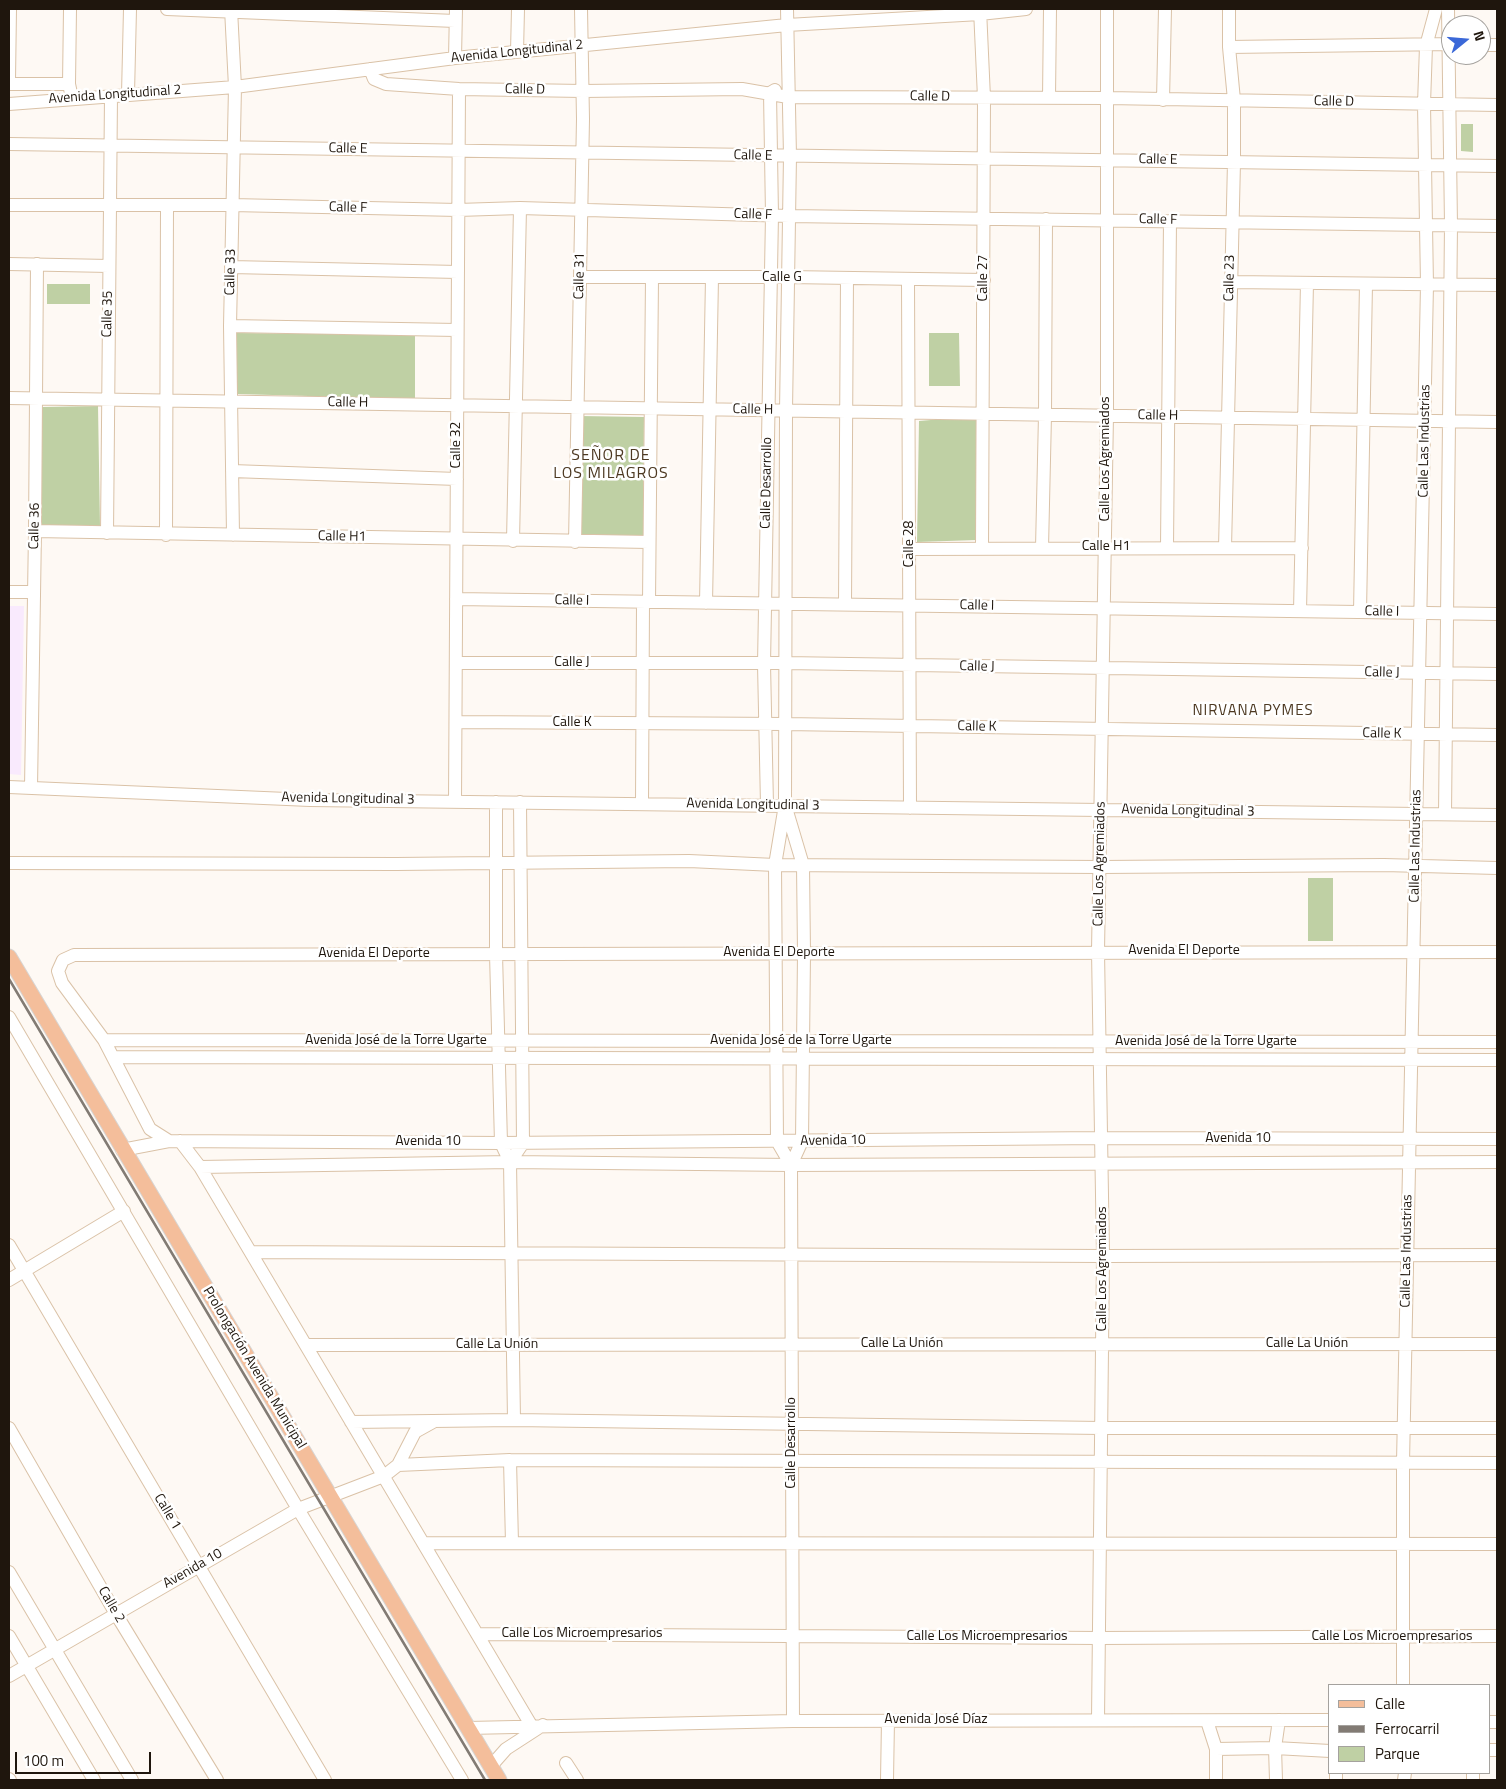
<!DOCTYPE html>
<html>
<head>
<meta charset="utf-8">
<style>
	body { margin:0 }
	#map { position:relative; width:1506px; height:1789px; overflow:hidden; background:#fef9f4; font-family:"Titillium Web",sans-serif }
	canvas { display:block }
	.frame { position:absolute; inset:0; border:10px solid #1f160d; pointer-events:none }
	.legend { position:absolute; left:1328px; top:1684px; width:162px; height:90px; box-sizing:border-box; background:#fff; border:1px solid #a5a29e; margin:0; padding:6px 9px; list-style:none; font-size:15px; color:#1f160d }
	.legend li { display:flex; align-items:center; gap:10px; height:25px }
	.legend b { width:25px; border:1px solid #a5a29e }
	.north { position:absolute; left:1441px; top:15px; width:50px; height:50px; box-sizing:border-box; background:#fff; border:1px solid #a5a29e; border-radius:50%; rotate:73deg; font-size:14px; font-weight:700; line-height:20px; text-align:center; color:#1f160d }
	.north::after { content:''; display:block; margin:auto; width:18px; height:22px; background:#3b68d8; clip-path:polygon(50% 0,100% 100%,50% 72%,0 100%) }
	.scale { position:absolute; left:15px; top:1752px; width:136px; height:22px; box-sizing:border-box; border:2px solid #1f160d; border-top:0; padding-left:6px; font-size:15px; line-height:18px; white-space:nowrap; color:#1f160d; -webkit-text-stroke:4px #fff; paint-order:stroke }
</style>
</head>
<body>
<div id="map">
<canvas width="1506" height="1789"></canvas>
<div class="frame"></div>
<ul class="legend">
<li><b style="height:6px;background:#f4be9b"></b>Calle</li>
<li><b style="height:6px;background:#827b74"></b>Ferrocarril</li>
<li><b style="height:14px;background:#bfd0a4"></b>Parque</li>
</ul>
<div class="north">N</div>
<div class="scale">100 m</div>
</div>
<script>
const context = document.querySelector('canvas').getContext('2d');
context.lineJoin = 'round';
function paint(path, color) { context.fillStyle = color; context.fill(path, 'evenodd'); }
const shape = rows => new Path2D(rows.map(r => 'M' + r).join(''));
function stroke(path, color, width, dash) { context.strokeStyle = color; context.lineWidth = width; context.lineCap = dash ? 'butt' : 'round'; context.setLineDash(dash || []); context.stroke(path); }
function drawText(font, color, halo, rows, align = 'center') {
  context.font = font + ' "Titillium Web",sans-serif'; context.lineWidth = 5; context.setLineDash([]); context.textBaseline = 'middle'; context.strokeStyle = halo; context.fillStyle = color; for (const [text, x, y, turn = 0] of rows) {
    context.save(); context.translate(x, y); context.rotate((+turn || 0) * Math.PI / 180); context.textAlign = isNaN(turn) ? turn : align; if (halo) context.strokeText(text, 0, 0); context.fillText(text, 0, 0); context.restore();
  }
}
const education = shape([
	[9,606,24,606,21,775,9,774]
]);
const green = shape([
	[1461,124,1473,124,1473,152,1461,151],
	[47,284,90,284,90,304,47,304],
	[237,333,415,335,415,399,237,394],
	[929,333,959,333,960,386,929,386],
	[98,406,100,526,42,526,42,407],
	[580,416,644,417,643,537,579,538],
	[978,416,977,540,917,542,919,421],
	[1308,878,1333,878,1333,941,1308,941]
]);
const minor = shape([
	[70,9,69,84,72,98],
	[167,9,455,21],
	[231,9,235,87,230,326,233,535],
	[787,9,790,156,786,410,785,805,775,865,777,1141,791,1165],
	[980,9,984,98,982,548],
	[1481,45,1497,45],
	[1229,47,1451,44],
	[517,52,518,9],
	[455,58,456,9],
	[370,69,374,79,386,84,459,89,583,91,742,89,788,97,1108,98,1497,105],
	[9,80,10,9],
	[9,84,69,84],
	[128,94,130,9],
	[1049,98,1050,9],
	[1163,100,1165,9],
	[9,104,235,87,455,58,787,25,980,14,1026,9],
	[9,144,1497,166],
	[9,205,232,205,458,210,520,208,789,216,1497,226],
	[9,264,109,266],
	[231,267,458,272],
	[580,277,788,277,984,280],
	[908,280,910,808],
	[1231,282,1497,285],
	[230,326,457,330],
	[9,398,1497,422],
	[232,471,457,479],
	[35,531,649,542],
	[107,533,111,96],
	[166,535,167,205],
	[513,541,520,208],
	[575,542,583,119,581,9],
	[1167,547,1170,221],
	[1042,548,1045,415,1046,219],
	[1225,548,1234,162,1234,100,1229,47,1229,9],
	[910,549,1302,548],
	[9,592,34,592],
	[456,599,1497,614],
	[649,602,652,278],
	[706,603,712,278],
	[845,604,847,278],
	[1300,611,1307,283],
	[1360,612,1366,284],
	[456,663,785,663,1497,674],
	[456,722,785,724,1497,735],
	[9,787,310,800,1497,815],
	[31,788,35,531,37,264],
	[455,800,459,89],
	[496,802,496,954,501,1143,510,1162,514,1420],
	[642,803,643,602],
	[767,805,764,664,772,215,770,93,775,90],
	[786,808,803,865,804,953,802,1141,791,1165,793,1721],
	[1445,814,1451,225,1448,9],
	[9,863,396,864,689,861,775,865,1100,867,1384,865,1497,868],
	[9,1017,298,1509,462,1780],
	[104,1040,1497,1042],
	[113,1057,1497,1060],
	[169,1141,150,1129,104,1040,62,983,58,971,63,960,74,955,1497,952],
	[180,1141,200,1167,531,1725],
	[122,1150,169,1141,501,1143,1102,1138,1497,1139],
	[510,1162,523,1143,520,802],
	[200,1167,510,1162,791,1165,1497,1162],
	[9,1245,325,1780],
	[251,1252,1103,1256,1497,1255],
	[9,1280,124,1211],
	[306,1345,1497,1344],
	[351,1422,514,1420,1101,1428,1497,1428],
	[9,1428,116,1614,217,1780],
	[510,1460,512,1543],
	[398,1465,415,1432,433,1422],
	[423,1543,1497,1544],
	[9,1572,132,1780],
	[477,1634,1099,1638,1497,1636],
	[9,1636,94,1780],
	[9,1676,298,1509,384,1476,398,1465,510,1460,1497,1463],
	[1403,1685,1403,1462,1427,285,1424,104,1426,46,1436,9],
	[1098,1719,1103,1256,1098,951,1107,415,1107,9],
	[1207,1721,1216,1749,1275,1748,1330,1751],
	[1490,1722,1497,1722],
	[468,1728,793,1721,1330,1720],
	[1216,1749,1216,1780],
	[1490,1750,1497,1750],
	[566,1763,577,1780],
	[491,1766,506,1749,543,1725],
	[9,1779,10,1780],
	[887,1780,888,1720],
	[1276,1780,1275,1748,1279,1720],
	[1336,1780,1336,1773],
	[1404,1780,1405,1773],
	[1473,1780,1473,1773]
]);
const major = shape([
	[9,957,499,1780]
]);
const rail = shape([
	[9,979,485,1780]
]);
const streetNames = [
	["Avenida Longitudinal 2",517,52,-6],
	["Calle D",525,90,1],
	["Avenida Longitudinal 2",115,95,-4],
	["Calle D",930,97,1],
	["Calle D",1334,102,1],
	["Calle E",348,149,1],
	["Calle E",753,156,1],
	["Calle E",1158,160,1],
	["Calle F",348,208,1],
	["Calle F",753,215,2],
	["Calle F",1158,220,1],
	["Calle 33",231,272,-89],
	["Calle 31",580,276,-89],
	["Calle G",782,278],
	["Calle 27",984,278,-90],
	["Calle 23",1230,278,-89],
	["Calle 35",108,314,-89],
	["Calle H",348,403,1],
	["Calle H",753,410,1],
	["Calle H",1158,416,1],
	["Calle Las Industrias",1425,441,-89],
	["Calle 32",457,445,-90],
	["Calle Los Agremiados",1106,459,-90],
	["Calle Desarrollo",767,483,-89],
	["Calle 36",35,526,-89],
	["Calle H1",342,537,1],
	["Calle 28",910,544,-90],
	["Calle H1",1106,547],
	["Calle I",572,601,1],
	["Calle I",977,606,1],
	["Calle I",1382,612,1],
	["Calle J",572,663],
	["Calle J",977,667,1],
	["Calle J",1382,673,1],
	["Calle K",572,723],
	["Calle K",977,727,1],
	["Calle K",1382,734,1],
	["Avenida Longitudinal 3",348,799,1],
	["Avenida Longitudinal 3",753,805,1],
	["Avenida Longitudinal 3",1188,811,1],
	["Calle Las Industrias",1416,846,-89],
	["Calle Los Agremiados",1100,864,-89],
	["Avenida El Deporte",1184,951],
	["Avenida El Deporte",779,953],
	["Avenida El Deporte",374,954],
	["Avenida José de la Torre Ugarte",396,1041],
	["Avenida José de la Torre Ugarte",801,1041],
	["Avenida José de la Torre Ugarte",1206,1042],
	["Avenida 10",1238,1139],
	["Avenida 10",833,1141,-1],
	["Avenida 10",428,1142],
	["Calle Las Industrias",1407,1251,-89],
	["Calle Los Agremiados",1103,1269,-90],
	["Calle La Unión",902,1344],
	["Calle La Unión",1307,1344],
	["Calle La Unión",497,1345],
	["Prolongación Avenida Municipal",254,1368,59],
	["Calle Desarrollo",792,1443,-90],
	["Calle 1",167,1512,59],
	["Avenida 10",193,1569,-30],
	["Calle 2",111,1605,60],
	["Calle Los Microempresarios",582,1634],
	["Calle Los Microempresarios",987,1637],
	["Calle Los Microempresarios",1392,1637],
	["Avenida José Díaz",936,1720]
];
const neighbourhoodNames = [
	["NIRVANA PYMES",1253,711]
];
const quarterNames = [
	["SEÑOR DE",611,456],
	["LOS MILAGROS",611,474]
];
paint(education, '#f9eafd');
paint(green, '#bfd0a4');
stroke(minor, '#dac2a7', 14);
stroke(major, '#d7d5d3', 17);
stroke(minor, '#fff', 12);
stroke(major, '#f4be9b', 15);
stroke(rail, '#827b74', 2.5);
drawText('14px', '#1f160d', '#fff', streetNames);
context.letterSpacing = '1px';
drawText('15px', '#4d3922', '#fff', neighbourhoodNames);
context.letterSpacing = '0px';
context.letterSpacing = '1px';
drawText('16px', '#4d3922', '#fff', quarterNames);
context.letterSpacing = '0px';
</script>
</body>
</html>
